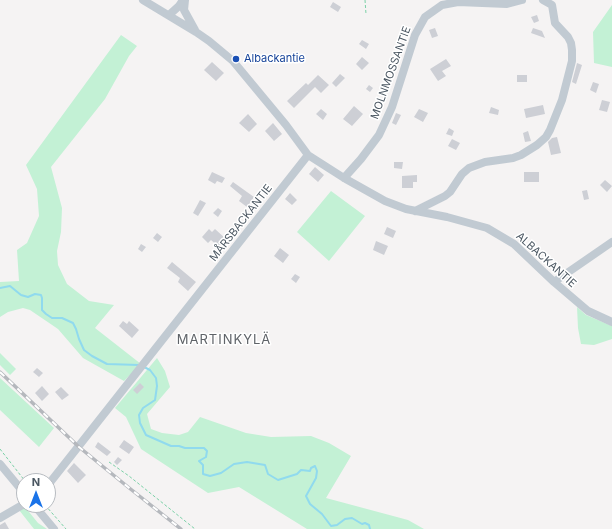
<!DOCTYPE html>
<html>
<head>
<meta charset="utf-8">
<style>
	body { margin:0 }
	#map { position:relative; width:612px; height:529px; overflow:hidden; background:#f5f3f3; font-family:Inter,sans-serif }
	canvas { display:block }
	.north { position:absolute; left:16px; top:473px; width:40px; height:40px; box-sizing:border-box; background:#fff; border:1px solid #b7bbc0; border-radius:50%; rotate:0deg; font-size:11px; font-weight:700; line-height:16px; text-align:center; color:#4a5661 }
	.north::after { content:''; display:block; margin:auto; width:14px; height:18px; background:#1a73e8; clip-path:polygon(50% 0,100% 100%,50% 72%,0 100%) }
</style>
</head>
<body>
<div id="map">
<canvas width="612" height="529"></canvas>
<div class="north">N</div>
</div>
<script>
const context = document.querySelector('canvas').getContext('2d');
context.lineJoin = 'round';
function paint(path, color) { context.fillStyle = color; context.fill(path, 'evenodd'); }
const shape = rows => new Path2D(rows.map(r => 'M' + r).join(''));
function stroke(path, color, width, dash) { context.strokeStyle = color; context.lineWidth = width; context.lineCap = dash ? 'butt' : 'round'; context.setLineDash(dash || []); context.stroke(path); }
function drawText(font, color, halo, rows, align = 'center') {
  context.font = font + ' Inter,sans-serif'; context.lineWidth = 3; context.setLineDash([]); context.textBaseline = 'middle'; context.strokeStyle = halo; context.fillStyle = color; for (const [text, x, y, turn = 0] of rows) {
    context.save(); context.translate(x, y); context.rotate((+turn || 0) * Math.PI / 180); context.textAlign = isNaN(turn) ? turn : align; if (halo) context.strokeText(text, 0, 0); context.fillText(text, 0, 0); context.restore();
  }
}
const green = shape([
	[612,5,612,67,594,63,593,32],
	[121,35,137,46,129,56,105,99,51,167,62,208,61,232,57,251,58,265,67,284,89,301,114,305,95,328,141,364,124,381,83,358,58,329,30,310,23,308,8,312,0,317,0,282,19,281,17,250,27,243,39,216,37,189,26,165],
	[331,191,365,216,329,261,297,232],
	[577,307,586,315,612,326,612,339,594,345,581,344,578,328],
	[0,353,16,369,10,375,0,365],
	[157,358,165,371,170,387,147,414,151,429,162,433,179,435,188,432,200,417,246,433,271,437,311,436,329,443,351,456,326,498,408,520,424,529,307,529,239,487,208,493,141,449,126,417,115,408],
	[0,378,54,428,39,447,0,410],
	[25,507,38,523,47,529,34,529,19,510]
]);
const stream = shape([
	[0,288,10,286,21,295,28,297,35,294,41,295,42,298,42,310,46,314,52,318,62,318,73,323,76,329,79,339,84,350,92,356,107,364,139,365],
	[144,367,150,370,156,378,157,386,155,400,143,408,139,415,140,423,146,435,171,446,179,446,185,448,204,448,207,451,206,457,199,461,203,465,203,474,210,476,221,473,234,464,247,462,265,465,268,474,278,480,297,474,301,470,310,471,311,468,315,466,317,471,316,478,306,496,310,504,322,514,331,526,337,525,345,519,352,518,362,524,365,523,369,525,370,529]
]);
const building = shape([
	[333,2,341,7,338,12,330,7],
	[537,15,539,21,534,23,531,17],
	[435,28,438,36,432,38,429,30],
	[533,28,542,31,545,38,531,33],
	[362,40,369,44,366,49,359,44],
	[362,57,369,63,362,70,356,64],
	[446,59,451,66,442,71,446,76,438,81,430,69],
	[212,62,224,73,216,81,204,70],
	[577,63,582,65,576,84,572,82],
	[340,74,345,78,336,87,332,83],
	[318,75,329,85,321,93,315,87,294,108,287,101,306,83,308,85],
	[517,75,527,75,527,82,517,82],
	[593,82,599,84,596,93,590,90],
	[369,85,373,88,370,92,366,89],
	[602,100,610,102,607,112,599,110],
	[543,105,545,114,526,118,524,109],
	[354,106,363,114,352,126,343,119],
	[491,107,499,110,498,115,489,113],
	[321,109,327,114,323,120,316,114],
	[419,109,428,113,423,122,414,117],
	[396,113,401,115,396,125,392,123],
	[248,114,257,124,249,132,239,123],
	[273,123,282,134,274,141,265,131],
	[449,128,454,131,452,136,446,134],
	[528,131,531,141,525,142,523,133],
	[557,137,561,153,551,155,548,142,552,138],
	[452,139,460,143,456,150,448,146],
	[394,162,403,162,402,169,394,168],
	[315,167,324,175,318,182,309,174],
	[212,172,225,178,222,183,217,181,215,184,208,180],
	[524,172,539,172,539,182,524,182],
	[417,175,417,182,413,182,413,188,402,188,402,176],
	[605,180,612,186,607,192,600,185],
	[233,182,254,197,247,207,239,201,242,196,230,186],
	[587,190,589,199,584,200,582,191],
	[290,193,297,200,292,205,285,199],
	[200,200,206,203,198,216,193,213],
	[218,208,222,211,218,217,213,213],
	[387,227,396,231,393,238,384,234],
	[209,229,212,232,215,229,226,239,219,247,211,240,208,243,202,237],
	[157,233,162,237,158,242,153,238],
	[376,241,388,246,384,255,373,250],
	[141,244,146,247,142,252,138,249],
	[280,248,289,255,283,263,274,256],
	[172,262,196,282,188,291,178,282,180,278,167,268],
	[295,274,300,277,296,283,291,279],
	[123,321,127,324,129,321,139,330,132,338,119,326],
	[37,368,43,373,39,377,33,372],
	[140,383,144,387,137,394,133,390],
	[42,386,49,394,42,401,35,393],
	[61,387,69,395,62,400,55,392],
	[124,440,134,447,129,454,119,447],
	[98,442,111,452,107,456,95,447],
	[118,457,122,460,117,465,114,462],
	[74,463,86,475,78,483,67,471],
	[38,473,42,477,38,481,30,481],
	[5,522,9,529,0,529,0,525]
]);
const path = shape([
	[365,0,366,14],
	[0,449,25,481],
	[109,462,129,476,195,529],
	[45,505,66,529]
]);
const minor = shape([
	[185,0,184,10,195,30],
	[169,15,179,6,183,0],
	[308,155,344,178,385,201,406,209,447,217,487,228,514,244,554,282,588,311,612,322],
	[344,178,361,159,379,135,392,107,415,35,425,17,442,5,458,2,507,4,522,0],
	[415,211,445,196,450,192,462,174,469,168,485,162,513,158,521,155,537,145,546,137,550,130,562,100,572,61,572,50,571,43,568,37,555,23,552,5,543,0],
	[554,282,612,242],
	[0,464,24,493],
	[48,485,308,155,286,125,233,61,209,41,196,32,143,0],
	[34,505,54,529],
	[0,518,24,504]
]);
const rail = shape([
	[0,372,79,447,128,487,181,529]
]);
const markers = [
	[236,59,4,"#1a4fb4"]
];
const transitNames = [
	["Albackantie",244,59]
];
const streetNames = [
	["MOLNMOSSANTIE",391,73,-70],
	["MÅRSBACKANTIE",241,223,-52],
	["ALBACKANTIE",546,260,42]
];
const quarterNames = [
	["MARTINKYLÄ",224,340]
];
paint(green, '#c3f1d5');
stroke(stream, '#90daee', 2);
paint(building, '#cdcfd5');
stroke(path, '#7ad0a6', 1, [3, 2]);
stroke(minor, '#c1cad2', 8);
stroke(rail, '#b5b8bd', 3.5);
stroke(rail, '#fff', 2, [6]);
for (const [x, y, r, color] of markers) { const dot = new Path2D(); dot.arc(x, y, r, 0, 2 * Math.PI); context.fillStyle = color; context.fill(dot); stroke(dot, '#fff', 1.5); }
drawText('11px', '#164399', '#fff', transitNames, 'left');
drawText('11px', '#4a5661', '#fff', streetNames);
context.letterSpacing = '1px';
drawText('13px', '#5f6368', '#fff', quarterNames);
context.letterSpacing = '0px';
</script>
</body>
</html>
